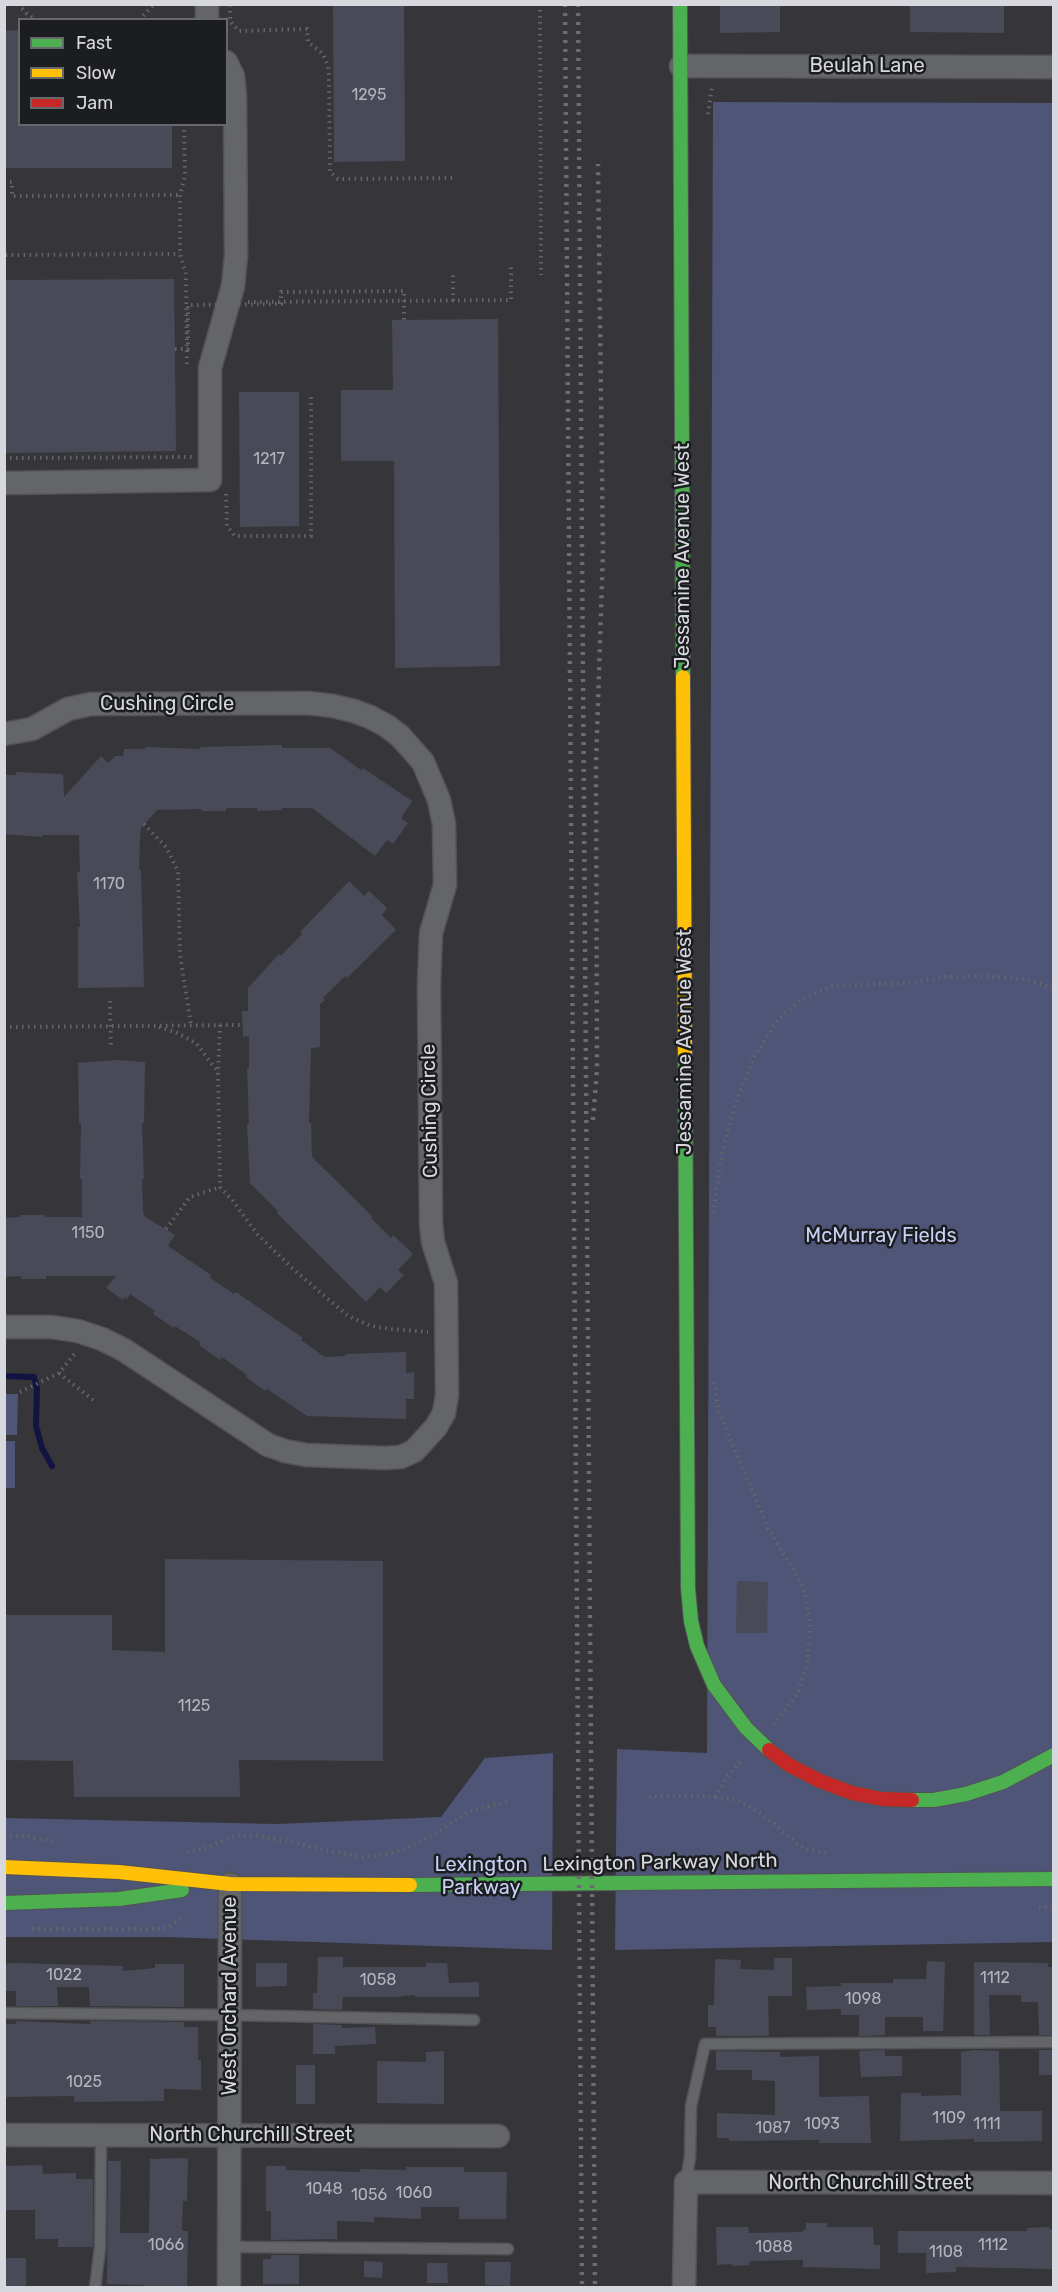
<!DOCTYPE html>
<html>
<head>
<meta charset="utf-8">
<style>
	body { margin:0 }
	#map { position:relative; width:1058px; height:2292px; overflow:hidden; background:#36363a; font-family:Rubik,sans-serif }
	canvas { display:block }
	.frame { position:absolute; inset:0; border:6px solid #d7d8dd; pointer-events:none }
	.legend { position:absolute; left:18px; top:18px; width:210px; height:108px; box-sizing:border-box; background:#1c1d20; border:2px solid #67686c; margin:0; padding:8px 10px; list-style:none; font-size:18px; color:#d7d8dd }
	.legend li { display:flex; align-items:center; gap:12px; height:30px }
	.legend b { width:30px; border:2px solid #67686c }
</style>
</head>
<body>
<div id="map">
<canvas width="1058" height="2292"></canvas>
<div class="frame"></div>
<ul class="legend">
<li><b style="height:8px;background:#4caf50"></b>Fast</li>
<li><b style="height:8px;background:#ffc107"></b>Slow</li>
<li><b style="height:8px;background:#c62828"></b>Jam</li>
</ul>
</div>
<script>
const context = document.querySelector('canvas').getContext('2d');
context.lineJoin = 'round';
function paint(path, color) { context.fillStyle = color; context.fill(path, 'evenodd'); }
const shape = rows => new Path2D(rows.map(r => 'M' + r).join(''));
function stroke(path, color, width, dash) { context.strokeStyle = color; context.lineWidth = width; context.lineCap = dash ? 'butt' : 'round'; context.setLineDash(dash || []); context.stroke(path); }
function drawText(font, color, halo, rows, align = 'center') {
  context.font = font + ' Rubik,sans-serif'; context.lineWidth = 5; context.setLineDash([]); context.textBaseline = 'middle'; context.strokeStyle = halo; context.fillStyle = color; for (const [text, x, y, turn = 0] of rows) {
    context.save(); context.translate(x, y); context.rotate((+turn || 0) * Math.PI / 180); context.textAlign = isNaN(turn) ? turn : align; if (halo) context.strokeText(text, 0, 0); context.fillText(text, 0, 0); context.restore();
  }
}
const green = shape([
	[713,102,1053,103,1053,1942,615,1950,617,1749,707,1753],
	[5,1394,18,1394,17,1435,5,1435],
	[6,1441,15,1441,15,1488,5,1488],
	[553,1753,552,1950,166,1937,5,1937,5,1818,277,1824,441,1817,485,1758]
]);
const stream = shape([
	[4,1376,34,1377,37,1389,36,1426,42,1448,52,1466]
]);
const building = shape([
	[333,4,404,4,405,161,334,162],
	[720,4,780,4,780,32,720,33],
	[910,4,1004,4,1004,33,910,32],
	[20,30,20,124,172,124,172,168,4,168,4,31],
	[174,279,176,451,4,453,4,280],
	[498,319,500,666,395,668,394,461,341,461,341,390,393,390,392,320],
	[239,392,299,392,299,526,240,527],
	[282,745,282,748,330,748,361,770,363,768,412,801,401,818,408,823,393,844,387,840,375,856,312,808,282,808,282,810,257,811,257,808,226,808,226,811,201,811,202,809,157,810,141,828,140,840,139,870,141,870,144,987,78,988,78,927,80,927,77,873,80,872,79,835,42,835,42,837,4,834,4,775,16,775,16,772,63,774,64,797,101,756,108,763,115,756,123,756,124,749,145,749,145,747,200,749,200,747],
	[349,881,364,896,369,891,387,908,382,915,396,930,347,978,345,976,323,998,325,1000,320,1004,320,1047,311,1048,309,1123,311,1123,312,1157,372,1216,371,1218,391,1238,393,1235,413,1254,398,1270,404,1275,386,1293,380,1287,366,1302,277,1213,278,1211,250,1183,247,1124,249,1124,247,1068,249,1068,249,1036,243,1037,242,1011,248,1011,248,988,279,954,281,956,302,934,300,932],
	[117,1060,145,1062,144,1123,142,1123,144,1179,142,1179,143,1209,144,1216,175,1235,168,1246,211,1275,209,1277,234,1294,236,1292,303,1338,301,1340,325,1357,345,1356,345,1354,406,1352,406,1373,414,1372,414,1399,406,1399,406,1419,307,1416,267,1389,265,1391,246,1377,247,1375,222,1357,220,1360,199,1345,200,1342,175,1326,174,1328,153,1314,155,1311,130,1294,127,1299,125,1297,123,1300,106,1288,116,1276,46,1276,46,1279,21,1279,21,1276,4,1277,4,1218,20,1217,20,1215,45,1215,45,1217,82,1217,82,1179,80,1179,81,1123,79,1123,78,1063],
	[165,1559,383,1561,383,1761,239,1760,240,1797,74,1797,73,1761,4,1760,4,1615,112,1615,112,1650,165,1652],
	[737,1581,768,1582,767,1633,736,1633],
	[318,1957,343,1957,343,1967,426,1967,426,1963,447,1963,449,1983,479,1982,479,1997,415,1997,415,1995,401,1996,401,1997,343,1997,342,2010,313,2009,313,1993,317,1993],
	[774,1958,792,1958,792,1996,768,1996,769,2036,716,2036,716,2027,708,2027,708,2005,714,2005,715,1959,741,1960,740,1969,774,1970],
	[927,1961,945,1962,943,2031,923,2031,923,2017,885,2017,885,2035,859,2036,859,2015,841,2015,841,2009,807,2010,806,1987,841,1986,841,1983,893,1983,893,1979,926,1979],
	[974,1962,1048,1963,1048,1967,1053,1967,1053,2035,1039,2035,1038,2002,1021,2002,1021,1995,989,1995,990,2035,974,2035],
	[16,1963,123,1966,123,1971,155,1968,155,1964,184,1964,184,2007,90,2006,89,1987,57,1987,58,2006,16,2006,16,1991,4,1991,4,1964],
	[256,1963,287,1963,287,1986,256,1987],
	[16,2021,90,2024,90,2021,184,2022,184,2027,198,2027,198,2060,201,2060,201,2090,164,2089,164,2101,74,2102,74,2096,4,2097,4,2024,16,2024],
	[313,2024,342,2025,342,2028,375,2027,376,2044,335,2046,335,2054,313,2054],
	[885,2050,885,2056,902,2056,902,2076,861,2077,859,2051],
	[974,2050,999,2051,1000,2111,1042,2111,1042,2141,974,2142,974,2139,900,2141,901,2093,921,2093,921,2096,961,2095,961,2052],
	[1039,2050,1053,2050,1053,2075,1039,2075],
	[444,2051,444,2104,377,2103,377,2061,426,2062,426,2052],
	[716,2051,780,2052,780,2057,819,2056,819,2097,869,2096,871,2143,819,2143,819,2140,729,2141,729,2138,717,2138,717,2113,775,2115,775,2081,752,2080,752,2070,716,2070],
	[296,2065,315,2065,315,2104,296,2104],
	[181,2158,188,2159,187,2201,183,2201,182,2231,188,2231,187,2288,151,2288,144,2285,107,2284,108,2161,121,2161,120,2233,149,2233,150,2159],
	[42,2165,43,2174,76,2173,76,2179,93,2179,93,2247,58,2247,58,2239,35,2239,35,2210,4,2210,4,2166],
	[266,2166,286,2166,286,2170,360,2172,360,2169,406,2170,406,2167,464,2167,464,2172,507,2172,506,2219,459,2219,459,2207,421,2207,421,2219,374,2217,374,2222,337,2221,337,2239,271,2240,271,2211,266,2211],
	[806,2223,827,2223,827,2227,873,2227,874,2245,880,2245,880,2269,803,2267,803,2260,749,2261,750,2265,732,2266,732,2264,717,2265,716,2227,748,2227,749,2233,803,2232,803,2230,806,2230],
	[1049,2227,1049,2229,1053,2229,1053,2269,956,2267,956,2272,926,2273,926,2253,898,2253,898,2231,1027,2231,1027,2228],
	[271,2255,299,2255,299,2284,263,2284,263,2259,271,2259],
	[4,2258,26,2258,26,2287,4,2287],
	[364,2261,383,2262,382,2278,364,2277],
	[485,2262,511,2262,510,2286,485,2285],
	[427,2263,447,2263,448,2283,427,2283]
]);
const path = shape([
	[18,4,27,14,36,20],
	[540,4,541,275],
	[230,5,230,21,239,31,307,29,308,42,323,54,328,66,329,78,330,172,338,179,453,178],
	[139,20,154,4],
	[708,114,712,86],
	[184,124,185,175,180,195,180,254,186,275,187,368],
	[4,182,12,182,12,196,180,195],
	[4,261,6,255,180,254],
	[453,301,453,271],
	[248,302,511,300,511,265],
	[4,458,192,457],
	[226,494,227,526,235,536,311,536,311,395],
	[144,824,166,847,178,871,180,955,191,1025],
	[110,1001,111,1048],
	[220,1025,218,1073,220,1187,233,1201,257,1234,292,1268,348,1316,371,1326,391,1329,428,1332],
	[4,1027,242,1025],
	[159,1027,177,1033,196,1043,218,1072],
	[713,1213,723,1148,737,1099,754,1057,778,1019,804,998,832,986,907,983,946,977,986,976,1022,979,1054,988],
	[166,1229,190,1197,220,1187],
	[59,1373,93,1400],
	[714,1382,719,1412,768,1528,803,1586,810,1619,808,1660,798,1693,774,1725],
	[20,1392,59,1373,76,1352],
	[649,1797,696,1796,738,1800,762,1814,803,1848,829,1854],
	[715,1797,728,1776,743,1759],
	[4,1837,24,1836,57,1842],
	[187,1852,203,1849,235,1836,255,1835,361,1857,382,1855,406,1849,430,1837,470,1811,510,1801],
	[1039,1907,1054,1907],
	[32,1929,155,1929,166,1928,183,1917]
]);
const lane = shape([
	[4,2013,229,2015,474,2020],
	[686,2182,690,2157,691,2106,705,2044,1054,2042],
	[229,2247,508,2249],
	[95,2288,100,2248,101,2135]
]);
const street = shape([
	[207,4,207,20],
	[681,66,1054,67],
	[4,483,210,480,210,368,233,286,236,256,235,96,233,76,226,62],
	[4,734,32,729,68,709,91,704,308,703,333,706,354,711,370,717,387,726,400,736,423,762,439,800,444,824,445,885,431,933,429,984,431,1224,433,1242,446,1283,447,1395,444,1413,436,1427,414,1451,401,1457,385,1458,306,1455,285,1451,268,1445,124,1350,102,1339,78,1331,51,1327,4,1327],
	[4,2135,498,2136],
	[229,2288,230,1884],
	[684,2288,686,2182,1054,2183]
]);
const fast = shape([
	[680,4,683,677],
	[685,1053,688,1588,691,1621,697,1646,714,1685,746,1728,769,1750],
	[912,1800,934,1800,966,1794,1003,1782,1054,1755],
	[410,1885,1054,1879],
	[4,1903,119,1899,182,1890]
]);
const slow = shape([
	[683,677,685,1053],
	[4,1867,119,1872,230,1884,410,1885]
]);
const jam = shape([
	[769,1750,789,1765,820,1781,852,1793,882,1799,912,1800]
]);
const rail = shape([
	[565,4,582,2288],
	[578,4,595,2288],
	[593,1120,597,1069,596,764,603,552,598,164]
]);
const pathBridge = shape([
	[175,349,188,349,188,305,281,304,281,292,404,291,404,320]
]);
const numberNames = [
	["1295",369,95],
	["1217",269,459],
	["1170",109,884],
	["1150",88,1233],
	["1125",194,1706],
	["1022",64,1975],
	["1112",995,1978],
	["1058",378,1980],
	["1098",863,1999],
	["1025",84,2082],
	["1109",949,2118],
	["1093",822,2124],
	["1111",987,2124],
	["1087",773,2128],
	["1048",324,2189],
	["1060",414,2193],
	["1056",369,2195],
	["1066",166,2245],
	["1112",993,2245],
	["1088",774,2247],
	["1108",946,2252]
];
const streetNames = [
	["Beulah Lane",867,66],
	["Jessamine Avenue West",683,556,-90],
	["Cushing Circle",167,704],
	["Jessamine Avenue West",685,1042,-90],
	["Cushing Circle",430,1111,-91],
	["Lexington Parkway North",660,1863,-1],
	["West Orchard Avenue",230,1996,-90],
	["North Churchill Street",251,2135],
	["North Churchill Street",870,2183]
];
const parkNames = [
	["McMurray Fields",881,1236],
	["Lexington",481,1865],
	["Parkway",481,1888]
];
paint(green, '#4e5577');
stroke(stream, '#131341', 6);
paint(building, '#484a57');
stroke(lane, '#535356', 13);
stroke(street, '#535356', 25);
stroke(fast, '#535356', 16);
stroke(slow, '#535356', 16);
stroke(jam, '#535356', 16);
stroke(path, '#656668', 4, [1.5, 4.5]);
stroke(lane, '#646568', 10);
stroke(street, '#646568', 22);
stroke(fast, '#4caf50', 14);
stroke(slow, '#ffc107', 14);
stroke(jam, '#c62828', 14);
stroke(rail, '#6d6d70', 4.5, [3, 6]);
stroke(pathBridge, '#656668', 4, [1.5, 4.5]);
drawText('16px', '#b3b4bc', null, numberNames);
drawText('20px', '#d7d8dd', '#1c1d20', streetNames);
drawText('20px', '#c8d0f3', '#1c1d20', parkNames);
</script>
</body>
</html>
